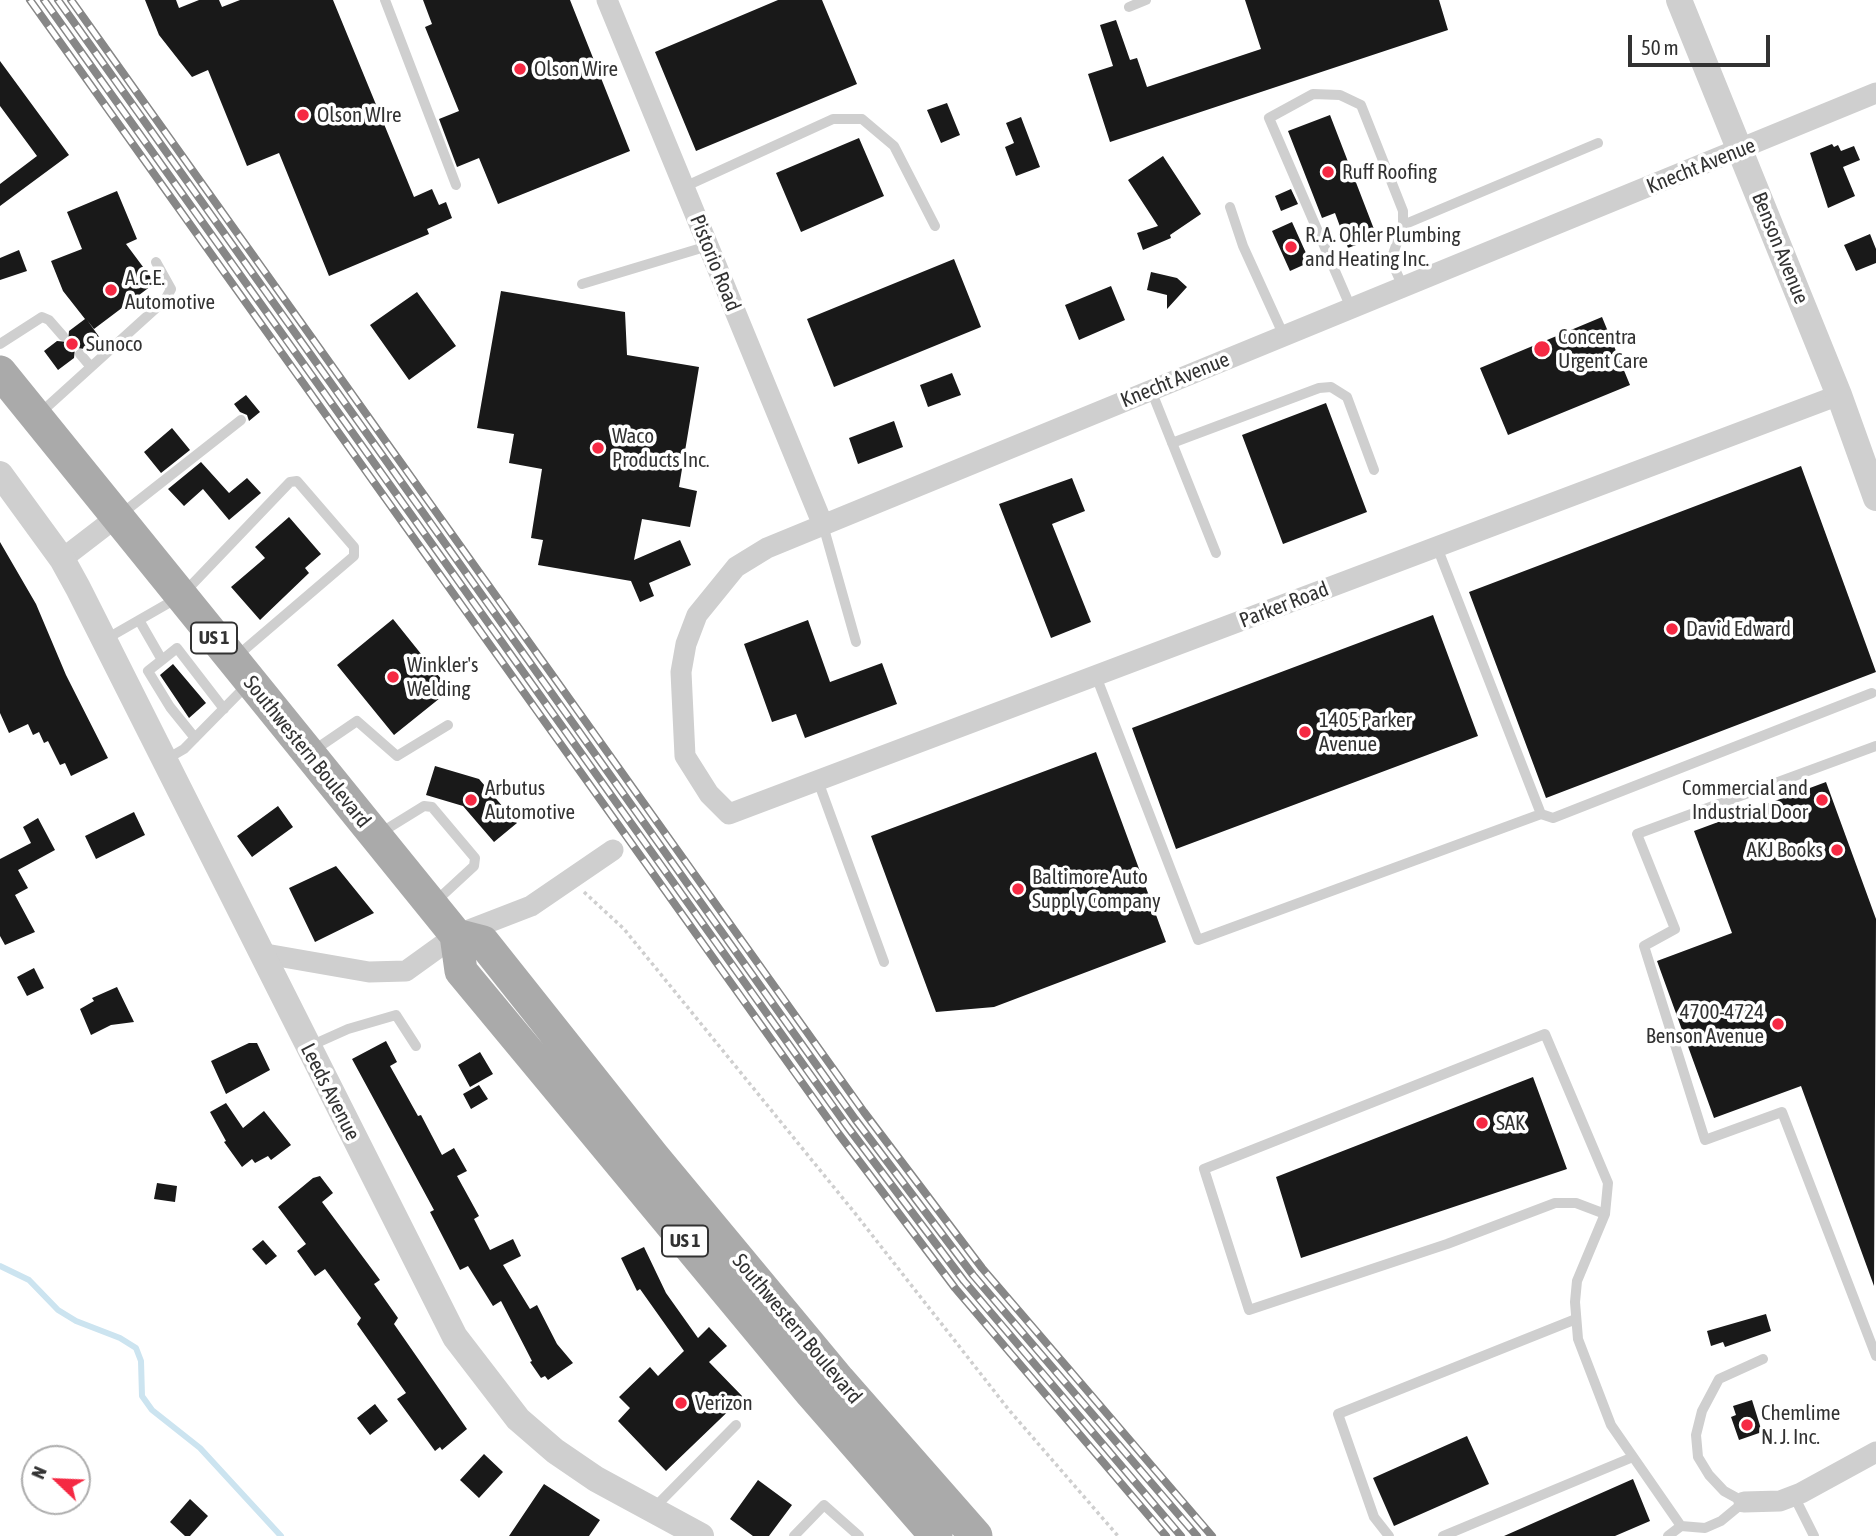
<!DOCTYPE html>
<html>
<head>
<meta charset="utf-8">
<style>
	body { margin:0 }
	#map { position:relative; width:1876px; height:1536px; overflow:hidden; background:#fff; font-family:"Asap Condensed",sans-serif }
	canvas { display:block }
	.north { position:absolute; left:21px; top:1445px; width:70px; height:70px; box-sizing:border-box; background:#fff; border:2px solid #adadad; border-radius:50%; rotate:293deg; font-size:19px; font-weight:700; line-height:28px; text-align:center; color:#323232 }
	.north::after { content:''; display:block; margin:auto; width:24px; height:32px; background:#f52943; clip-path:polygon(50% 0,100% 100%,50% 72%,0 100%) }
	.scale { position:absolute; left:1628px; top:35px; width:142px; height:32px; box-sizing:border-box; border:4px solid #323232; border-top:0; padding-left:9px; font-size:21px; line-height:24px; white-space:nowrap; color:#323232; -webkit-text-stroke:5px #fff; paint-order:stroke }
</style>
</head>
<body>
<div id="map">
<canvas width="1876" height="1536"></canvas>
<div class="north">N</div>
<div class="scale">50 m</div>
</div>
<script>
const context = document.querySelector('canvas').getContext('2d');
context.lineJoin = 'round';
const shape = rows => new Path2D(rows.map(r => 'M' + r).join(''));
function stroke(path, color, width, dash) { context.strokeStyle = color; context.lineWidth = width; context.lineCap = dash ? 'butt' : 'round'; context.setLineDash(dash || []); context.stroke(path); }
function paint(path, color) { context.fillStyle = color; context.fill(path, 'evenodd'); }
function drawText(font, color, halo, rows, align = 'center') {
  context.font = font + ' "Asap Condensed",sans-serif'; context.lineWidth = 7; context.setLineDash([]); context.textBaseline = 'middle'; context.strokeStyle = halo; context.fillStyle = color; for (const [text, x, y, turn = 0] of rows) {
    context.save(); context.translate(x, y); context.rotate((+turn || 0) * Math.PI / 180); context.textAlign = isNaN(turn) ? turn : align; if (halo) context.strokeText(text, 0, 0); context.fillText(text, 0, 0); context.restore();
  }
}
const stream = shape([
	[0,1266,29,1280,58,1310,76,1321,120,1338,136,1348,141,1361,142,1396,152,1410,200,1448,281,1536]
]);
const building = shape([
	[145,0,176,0,179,8,199,0,219,0,222,7,240,0,333,0,414,197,432,189,439,205,446,202,452,218,427,229,429,234,329,276,279,153,247,166,208,70,192,77,159,35],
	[423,0,570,0,630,151,498,204,479,158,457,167,439,119,459,111,425,27,432,24],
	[778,0,822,0,857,84,696,151,655,52],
	[1245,0,1439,0,1448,30,1110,142,1088,74,1113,66,1100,25,1116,20,1130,60,1137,58,1147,87,1261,49],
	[0,61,69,155,0,206,0,184,37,156,0,106],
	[947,103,960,135,941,143,927,110],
	[1330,115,1377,237,1348,248,1335,213,1322,218,1288,131],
	[1021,117,1040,167,1016,176,1005,147,1014,143,1006,123],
	[859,138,884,196,801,232,776,173],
	[1832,144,1834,147,1838,145,1841,151,1854,146,1860,160,1843,167,1855,196,1828,208,1810,153],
	[1163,156,1201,214,1170,235,1171,238,1143,250,1137,233,1158,226,1128,180],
	[1291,189,1298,204,1281,211,1275,196],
	[117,191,137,239,126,244,155,283,94,329,87,320,100,338,86,349,75,348,74,358,58,370,44,351,57,341,68,342,69,331,85,319,63,291,51,261,82,249,67,212],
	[1292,222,1310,262,1290,271,1272,231],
	[1870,234,1876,249,1876,263,1856,271,1844,245],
	[19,250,27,271,0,280,0,258],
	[954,259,981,327,834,387,807,319],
	[1151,272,1177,278,1187,287,1167,309,1167,295,1147,290],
	[1111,286,1125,320,1079,340,1065,305],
	[501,291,625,312,627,355,699,367,679,487,697,491,690,527,642,519,634,560,680,540,691,565,649,583,654,596,640,602,631,581,538,565,543,540,531,538,542,469,509,463,514,434,477,428],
	[417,292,456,346,409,380,370,325],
	[1602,317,1630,385,1508,435,1480,368],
	[952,373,961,395,928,407,920,385],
	[246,395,260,412,249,421,247,415,240,412,234,404],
	[1326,403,1367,512,1283,544,1242,435],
	[894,421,903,447,858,464,849,438],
	[172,428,190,450,161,473,144,452],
	[201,462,229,493,247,478,261,493,229,520,203,489,184,506,168,489],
	[1801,466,1876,672,1546,798,1469,592],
	[1072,478,1085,511,1052,524,1091,622,1051,638,999,504],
	[289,517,321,554,305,568,309,573,260,620,231,587,265,558,255,547],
	[0,542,36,604,66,675,108,758,71,776,65,763,60,765,48,741,44,743,39,732,33,735,28,724,9,733,0,713],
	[1433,615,1478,736,1176,849,1132,728],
	[393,619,450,690,394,735,337,665],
	[808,620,830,682,882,663,897,704,805,738,796,714,772,722,744,644],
	[173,664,206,703,189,718,160,675],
	[1096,752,1166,942,994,1007,936,1012,871,836],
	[435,766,479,779,517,823,494,842,463,806,426,795],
	[1826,782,1876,919,1874,1286,1801,1086,1714,1118,1657,961,1732,933,1694,831],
	[278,806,293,827,252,857,237,836],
	[134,812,145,835,96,859,85,836],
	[38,818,55,850,18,870,28,888,15,895,35,932,5,945,0,936,0,859,31,843,23,827],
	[336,866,374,913,315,942,289,888],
	[34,968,44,988,27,996,17,977],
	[117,987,134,1022,111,1025,91,1035,80,1009,94,1001,92,998],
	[386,1041,397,1062,390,1066,418,1116,421,1115,442,1155,454,1148,467,1171,457,1176,479,1216,474,1219,490,1250,513,1239,521,1256,503,1265,530,1309,537,1305,557,1344,573,1363,548,1380,545,1376,541,1378,530,1362,532,1361,501,1301,493,1306,468,1266,460,1270,430,1212,434,1210,352,1059],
	[249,1043,257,1043,270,1070,226,1094,211,1061],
	[480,1052,493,1074,470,1087,458,1065],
	[1533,1077,1567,1169,1301,1258,1276,1177],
	[479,1085,488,1099,471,1109,463,1094],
	[226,1103,243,1128,264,1111,291,1145,271,1160,268,1156,255,1163,252,1159,242,1167,224,1142,226,1141,210,1112],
	[320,1176,333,1193,322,1202,380,1280,374,1284,398,1318,394,1324,467,1429,442,1450,440,1447,435,1451,397,1399,406,1393,357,1324,361,1318,325,1269,315,1276,297,1251,306,1244,278,1207,313,1178],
	[157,1183,177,1186,175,1202,154,1199],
	[263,1240,277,1256,266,1265,252,1249],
	[644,1247,666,1293,698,1338,709,1327,727,1346,709,1362,743,1397,666,1471,618,1421,630,1408,619,1397,650,1367,658,1376,684,1351,640,1289,637,1291,621,1258],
	[1766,1314,1771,1331,1725,1347,1723,1342,1711,1346,1707,1331],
	[1752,1400,1762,1432,1739,1440,1731,1417,1736,1415,1733,1406],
	[375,1404,388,1421,370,1435,357,1418],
	[1467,1436,1489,1484,1394,1526,1373,1478],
	[484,1454,503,1472,479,1498,460,1480],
	[1633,1479,1650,1521,1615,1536,1504,1536],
	[758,1480,792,1505,769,1536,753,1536,730,1519],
	[544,1484,600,1520,589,1536,509,1536],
	[190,1499,208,1516,190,1536,185,1536,170,1522]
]);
const path = shape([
	[584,892,624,929,854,1212,1009,1410,1118,1536]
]);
const service = shape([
	[385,0,456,185],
	[1129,7,1146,0],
	[684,187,833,119,862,119,894,146,935,226],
	[1230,207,1243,246,1284,336],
	[1403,225,1598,143],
	[582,284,708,246],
	[1351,308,1269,118,1313,94,1340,95,1361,105,1403,211,1403,225,1391,260,1403,287],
	[0,344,42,317,49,320,63,336],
	[80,354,91,367],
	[1151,390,1216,553],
	[38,415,165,300,171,289,156,262],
	[1172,443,1319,388,1331,387,1347,397,1374,470],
	[120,515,241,420],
	[823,525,856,642],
	[1437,547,1541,814,1553,818,1872,693],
	[139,620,162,660,148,671,170,707,195,738],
	[106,639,181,596,290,482,297,481,354,547,354,556,237,656],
	[162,660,177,648,224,709],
	[1096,676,1198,940,1541,814],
	[1876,746,1637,834,1675,929,1644,946,1705,1140,1782,1112,1876,1356],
	[313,751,357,721,397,756,448,725],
	[165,760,184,749,248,684],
	[818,781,884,962],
	[377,835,424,806,432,807,475,858,474,866,435,902],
	[310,1046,348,1029,396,1015,416,1046],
	[1605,1214,1576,1203,1555,1203,1447,1244,1249,1310,1204,1169,1545,1034,1608,1183,1605,1214,1577,1281,1575,1302,1578,1339,1611,1425,1681,1526,1705,1528,1721,1521,1744,1502,1724,1491,1709,1475,1698,1457,1696,1435,1702,1411,1719,1379,1763,1359],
	[1794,1496,1814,1536],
	[653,1509,736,1425],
	[794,1536,824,1505,859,1536],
	[1389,1536,1374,1517,1338,1414,1576,1319],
	[1443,1536,1633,1457],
	[1668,1536,1681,1526]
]);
const minor = shape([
	[607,0,823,525],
	[1839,395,729,814,709,794,685,756,681,672,686,644,697,615,736,567,767,548,1876,93],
	[62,559,118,516],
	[260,953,369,972,406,971,456,935,531,906,613,850],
	[1744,1502,1780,1501,1801,1493,1876,1452]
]);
const tertiary = shape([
	[1679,0,1839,395,1876,498],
	[0,474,62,559,78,588,455,1337,518,1419,555,1451,596,1479,701,1536]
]);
const primary = shape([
	[0,372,456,935,461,971,811,1393,936,1536],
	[456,935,483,942,653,1156,839,1380,976,1536]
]);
const rail = shape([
	[30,0,838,1133,955,1288,1166,1536],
	[44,0,847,1126,964,1281,1181,1536],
	[58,0,855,1119,973,1275,1197,1536],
	[71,0,864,1112,982,1268,1212,1536]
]);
const markers = [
	[520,69,7,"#f52943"],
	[303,115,7,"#f52943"],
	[1328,172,7,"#f52943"],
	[1291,247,7,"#f52943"],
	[111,290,7,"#f52943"],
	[72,344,7,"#f52943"],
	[1542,349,9,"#f52943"],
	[598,448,7,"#f52943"],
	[1672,629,7,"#f52943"],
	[393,677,7,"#f52943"],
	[1305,732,7,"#f52943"],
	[471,800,7,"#f52943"],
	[1822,800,7,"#f52943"],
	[1837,850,7,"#f52943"],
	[1018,889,7,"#f52943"],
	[1778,1024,7,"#f52943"],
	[1482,1123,7,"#f52943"],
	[681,1403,7,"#f52943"],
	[1747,1425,7,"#f52943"]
];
const shields = [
	[214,638,46],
	[685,1241,46]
];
const shieldNames = [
	["US 1",214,638],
	["US 1",685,1241]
];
const poiNames = [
	["Olson Wire",534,69],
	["Olson WIre",317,115],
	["Ruff Roofing",1342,172],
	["R. A. Ohler Plumbing",1305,235],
	["and Heating Inc.",1305,259],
	["A.C.E.",125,278],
	["Automotive",125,302],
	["Concentra",1558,337],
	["Urgent Care",1558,361],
	["Sunoco",86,344],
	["Waco",612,436],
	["Products Inc.",612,460],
	["David Edward",1686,629],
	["Winkler's",407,665],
	["Welding",407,689],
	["1405 Parker",1319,720],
	["Avenue",1319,744],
	["Arbutus",485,788],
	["Automotive",485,812],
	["Commercial and",1808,788,"right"],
	["Industrial Door",1808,812,"right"],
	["AKJ Books",1823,850,"right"],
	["Baltimore Auto",1032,877],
	["Supply Company",1032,901],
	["4700-4724",1764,1012,"right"],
	["Benson Avenue",1764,1036,"right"],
	["SAK",1496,1123],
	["Verizon",695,1403],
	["Chemlime",1761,1413],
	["N. J. Inc.",1761,1437]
];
const streetNames = [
	["Knecht Avenue",1701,166,-22],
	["Benson Avenue",1780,248,68],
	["Pistorio Road",715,263,68],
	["Knecht Avenue",1175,380,-22],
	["Parker Road",1284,605,-21],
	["Southwestern Boulevard",307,752,51],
	["Leeds Avenue",330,1092,63],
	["Southwestern Boulevard",797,1329,50]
];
stroke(stream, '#cce4f0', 6);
paint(building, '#191919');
stroke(path, '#cfcfcf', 3.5, [3.5, 3.5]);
stroke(service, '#cfcfcf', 10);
stroke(minor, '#cfcfcf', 21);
stroke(tertiary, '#cfcfcf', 26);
stroke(primary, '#aaa', 33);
stroke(rail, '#878787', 8);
stroke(rail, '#fff', 5, [16]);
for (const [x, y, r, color] of markers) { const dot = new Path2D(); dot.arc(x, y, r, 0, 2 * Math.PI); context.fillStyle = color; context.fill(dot); stroke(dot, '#fff', 2.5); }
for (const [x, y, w] of shields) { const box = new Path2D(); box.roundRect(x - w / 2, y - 15.5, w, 31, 5); context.fillStyle = '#fff'; context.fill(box); stroke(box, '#323232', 2); }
drawText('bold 19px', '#323232', null, shieldNames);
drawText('21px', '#323232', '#fff', poiNames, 'left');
drawText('21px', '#323232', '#fff', streetNames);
</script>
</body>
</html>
